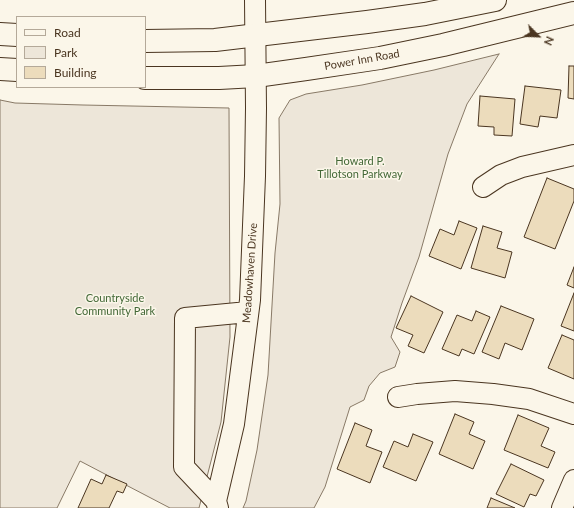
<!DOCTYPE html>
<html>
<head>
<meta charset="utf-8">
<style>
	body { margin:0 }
	#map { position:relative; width:574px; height:508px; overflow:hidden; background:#fbf6e9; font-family:Lato,sans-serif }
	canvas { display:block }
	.legend { position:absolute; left:16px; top:16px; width:130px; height:72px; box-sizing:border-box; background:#fbf6e9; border:1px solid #b4a999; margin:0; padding:5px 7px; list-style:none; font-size:12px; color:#4a3520 }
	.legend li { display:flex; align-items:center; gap:8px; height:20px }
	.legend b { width:20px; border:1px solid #b4a999 }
	.north { position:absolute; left:518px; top:16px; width:40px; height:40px; -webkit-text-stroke:3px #fbf6e9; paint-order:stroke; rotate:114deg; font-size:11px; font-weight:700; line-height:16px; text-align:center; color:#4a3520 }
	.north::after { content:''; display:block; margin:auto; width:14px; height:18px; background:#4a3520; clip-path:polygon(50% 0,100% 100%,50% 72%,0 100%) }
</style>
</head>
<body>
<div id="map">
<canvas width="574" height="508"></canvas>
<ul class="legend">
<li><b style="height:5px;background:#fbf6e9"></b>Road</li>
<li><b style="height:11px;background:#ede6d9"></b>Park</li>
<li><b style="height:11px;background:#ecdcbc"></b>Building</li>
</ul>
<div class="north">N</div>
</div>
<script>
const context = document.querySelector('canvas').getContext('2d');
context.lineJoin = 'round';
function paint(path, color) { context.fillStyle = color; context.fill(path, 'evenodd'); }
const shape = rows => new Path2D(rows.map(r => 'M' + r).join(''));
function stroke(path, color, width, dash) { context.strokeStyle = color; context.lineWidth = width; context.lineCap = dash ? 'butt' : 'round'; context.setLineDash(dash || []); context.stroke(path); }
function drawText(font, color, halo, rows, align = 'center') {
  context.font = font + ' Lato,sans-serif'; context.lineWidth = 3; context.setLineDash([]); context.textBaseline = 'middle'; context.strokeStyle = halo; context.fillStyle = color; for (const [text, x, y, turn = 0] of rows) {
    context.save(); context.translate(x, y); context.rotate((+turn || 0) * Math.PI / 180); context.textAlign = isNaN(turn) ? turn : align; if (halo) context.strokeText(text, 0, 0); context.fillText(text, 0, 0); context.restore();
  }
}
const green = shape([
	[499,54,467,104,448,154,419,257,402,303,391,337,400,352,395,367,380,373,369,386,364,400,350,407,325,487,314,508,243,508,246,501,257,450,268,375,275,253,280,204,279,118,290,100,306,94,362,85,434,70,499,54],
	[0,100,15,103,83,105,229,108,230,337,221,422,199,508,170,508,80,461,57,508,0,508,0,100]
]);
const building = shape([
	[569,66,574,66,574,99,568,98,569,66],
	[525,86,561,90,557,118,540,116,538,127,520,124,525,86],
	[480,96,515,99,512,136,494,135,494,127,478,126,480,96],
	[547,178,574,189,574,201,555,249,524,237,547,178],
	[459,221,477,228,461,269,429,256,440,229,454,235,459,221],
	[483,226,502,232,497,248,512,252,505,278,471,268,483,226],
	[574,267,574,288,567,285,574,267],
	[574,293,574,331,561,326,574,293],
	[411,296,443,312,424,353,408,346,413,335,396,328,411,296],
	[501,306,534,319,522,350,505,343,499,359,482,352,501,306],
	[476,311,490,317,474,354,462,349,459,356,442,349,457,315,472,321,476,311],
	[562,335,574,340,574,379,548,368,562,335],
	[455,414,474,422,469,434,485,441,473,469,439,454,455,414],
	[518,415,549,428,541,446,555,452,548,468,504,450,518,415],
	[355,423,372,430,366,446,382,452,370,483,337,469,355,423],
	[413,434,433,442,416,481,383,467,394,441,408,447,413,434],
	[511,464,544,480,536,496,530,494,524,507,496,494,511,464],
	[106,475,127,484,123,493,117,491,109,508,78,508,91,479,102,484,106,475],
	[491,498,515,508,487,508,491,498]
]);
const minor = shape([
	[483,187,501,175,522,167,574,155],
	[398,397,417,394,455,391,493,394,529,399,574,414],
	[216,501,184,467,185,318,248,312],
	[218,508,216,501,234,424,250,300,255,176,256,108,255,0],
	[562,508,574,480]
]);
const major = shape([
	[0,34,17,35],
	[145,41,215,40,367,22,425,14,495,0],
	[0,69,17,70],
	[145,78,219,78,256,76,306,69,380,58,443,45,574,13]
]);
const streetNames = [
	["Power Inn Road",362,60,-10],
	["Meadowhaven Drive",250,273,-86]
];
const parkNames = [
	["Howard P.",360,161],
	["Tillotson Parkway",360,174],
	["Countryside",115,298],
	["Community Park",115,311]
];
paint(green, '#ede6d9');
stroke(green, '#887966', 1);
paint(building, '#ecdcbc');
stroke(building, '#4a3520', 1);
stroke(minor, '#4a3520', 22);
stroke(major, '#4a3520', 24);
stroke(minor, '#fbf6e9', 20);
stroke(major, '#fbf6e9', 22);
drawText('11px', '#4a3520', '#fbf6e9', streetNames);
drawText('11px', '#436837', '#fbf6e9', parkNames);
</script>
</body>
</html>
